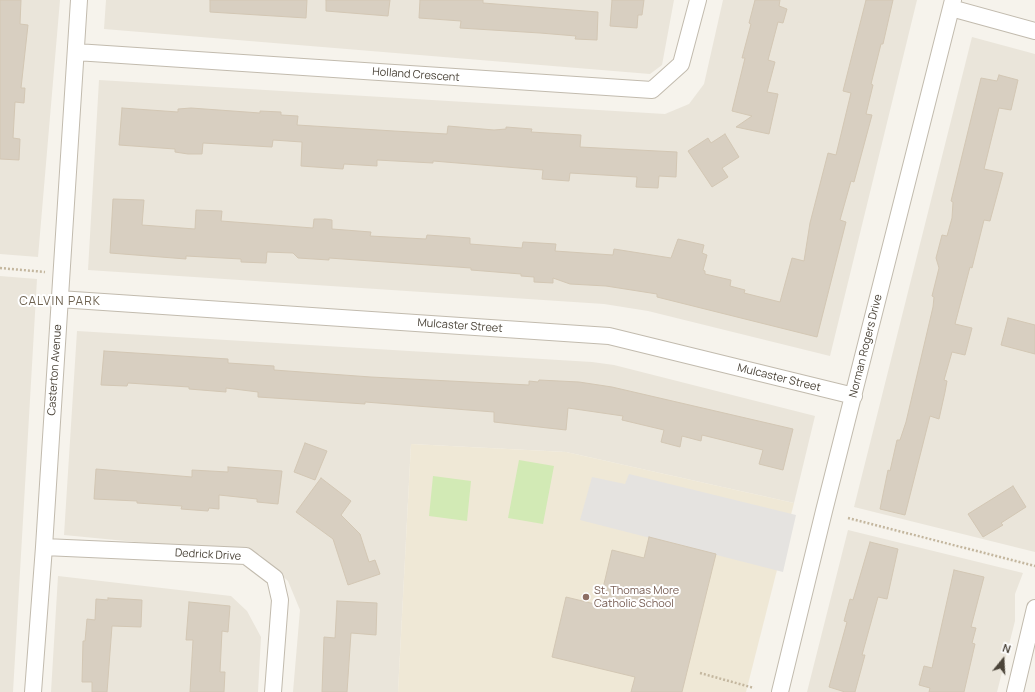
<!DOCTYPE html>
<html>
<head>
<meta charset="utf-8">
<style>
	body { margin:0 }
	#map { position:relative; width:1035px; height:692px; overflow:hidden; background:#f6f3ec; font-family:Manrope,sans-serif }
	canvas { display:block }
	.north { position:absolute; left:983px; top:640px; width:40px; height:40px; -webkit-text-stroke:3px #fff; paint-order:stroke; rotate:18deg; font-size:11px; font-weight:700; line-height:16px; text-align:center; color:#4b4439 }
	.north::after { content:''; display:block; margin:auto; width:14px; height:18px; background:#4b4439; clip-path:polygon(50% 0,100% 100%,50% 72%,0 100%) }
</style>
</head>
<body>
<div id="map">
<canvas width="1035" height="692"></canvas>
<div class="north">N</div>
</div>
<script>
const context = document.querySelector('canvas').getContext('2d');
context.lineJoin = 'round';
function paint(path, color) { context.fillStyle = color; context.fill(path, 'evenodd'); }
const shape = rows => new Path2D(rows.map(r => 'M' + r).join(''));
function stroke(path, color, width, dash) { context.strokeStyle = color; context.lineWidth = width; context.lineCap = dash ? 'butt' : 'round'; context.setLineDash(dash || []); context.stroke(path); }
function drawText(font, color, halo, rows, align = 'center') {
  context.font = font + ' Manrope,sans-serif'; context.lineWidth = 4; context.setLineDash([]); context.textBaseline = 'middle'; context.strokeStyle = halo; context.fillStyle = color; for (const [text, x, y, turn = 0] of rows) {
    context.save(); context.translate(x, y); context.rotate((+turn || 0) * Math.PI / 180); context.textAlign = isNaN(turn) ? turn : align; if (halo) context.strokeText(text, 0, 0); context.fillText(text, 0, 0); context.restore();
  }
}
const residential = shape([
	[0,0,60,0,38,257,0,254],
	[106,0,674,0,662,65,650,74,104,29],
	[723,0,917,0,830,356,648,311,604,304,88,270,99,80,665,114,689,104,704,84],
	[972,37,1035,54,1035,552,854,507],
	[0,276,37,279,13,692,0,692],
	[77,331,592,362,614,365,815,416,794,503,566,452,411,444,398,692,293,692,300,610,288,581,259,554,64,535],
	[848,530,1023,573,1015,594,1015,621,997,692,807,692],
	[58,576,231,596,247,611,261,637,258,692,51,692]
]);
const education = shape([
	[411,444,566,452,794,503,746,692,398,692]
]);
const green = shape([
	[519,460,554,466,543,524,508,518],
	[433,476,471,481,467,521,429,516]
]);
const parking = shape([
	[629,474,796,515,783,572,580,520,592,477,625,484]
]);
const building = shape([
	[0,0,21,0,20,24,28,25,21,88,25,88,24,103,15,102,13,138,20,139,19,160,0,159,0,0],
	[210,0,307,0,306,18,210,12,210,0],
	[326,0,390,0,388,16,326,11,326,0],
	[420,0,483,0,483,3,598,12,597,40,575,39,576,36,540,33,460,28,461,21,419,18,420,0],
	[612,0,644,0,642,15,638,15,637,28,610,26,612,0],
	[755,0,780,0,779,6,787,9,783,23,778,22,768,60,775,62,767,92,778,94,769,134,736,127,752,116,732,111,745,58,742,58,751,24,749,23,755,0],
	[866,0,893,0,883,44,881,44,871,84,873,85,866,114,872,115,854,182,851,181,840,220,846,222,817,337,657,297,657,294,606,286,570,284,553,278,553,283,534,282,534,277,521,276,521,274,471,270,471,268,329,258,329,260,298,258,293,253,267,252,266,263,241,262,241,259,186,256,186,259,110,253,113,199,144,200,142,225,195,229,196,210,222,211,221,221,313,228,314,219,325,219,332,220,332,229,371,232,370,236,426,239,427,235,470,238,470,244,522,248,523,242,556,244,555,251,613,255,614,249,671,258,678,239,704,245,702,253,707,255,703,270,705,271,705,274,731,280,730,286,745,290,744,293,780,302,792,258,804,261,810,223,828,153,836,155,851,93,843,91,866,0],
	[999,75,1018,80,1011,110,999,108,984,169,1003,173,990,221,984,220,972,268,970,267,955,324,972,328,965,355,952,352,944,380,947,381,945,392,939,419,930,416,905,515,880,509,888,470,890,471,897,440,900,440,906,422,933,307,934,297,932,296,939,268,936,258,942,235,947,236,952,218,953,202,951,201,981,78,997,81,999,75],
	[122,108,178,112,178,109,191,108,260,113,260,111,281,112,281,115,298,116,297,125,394,131,447,134,448,126,494,130,506,129,506,127,532,129,531,132,581,135,580,147,677,152,676,177,659,176,658,188,636,187,637,177,570,173,569,181,542,179,543,170,433,161,433,163,377,160,377,166,344,164,343,169,301,166,302,142,273,140,272,147,203,143,202,154,188,154,175,152,175,149,119,145,122,108],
	[725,134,739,157,722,168,728,177,712,187,688,151,708,138,711,143,725,134],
	[1008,318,1035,325,1035,354,1001,345,1008,318],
	[104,351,228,359,228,363,274,366,274,370,371,377,529,385,529,381,538,382,539,380,579,382,612,387,793,429,783,470,759,464,763,450,702,435,701,441,682,436,680,447,661,442,664,430,622,420,623,416,568,408,566,430,494,422,494,412,365,402,365,404,258,397,258,392,226,388,226,392,189,389,189,387,128,383,127,386,101,385,104,351],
	[305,443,327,451,315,480,294,472,305,443],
	[228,467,282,471,278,504,257,502,257,499,219,495,219,509,209,508,208,511,181,509,182,506,137,503,137,501,94,499,96,469,192,477,192,470,228,472,228,467],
	[321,478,351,501,341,515,360,534,369,562,375,560,380,574,348,585,333,539,296,512,321,478],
	[1013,486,1026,507,1001,523,1003,525,983,537,968,514,1013,486],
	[649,537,716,554,682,692,631,692,635,677,552,657,566,597,599,605,612,550,644,558,649,537],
	[870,542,898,549,887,599,878,597,862,655,865,655,855,692,845,692,829,687,847,622,844,621,850,599,853,600,870,542],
	[954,570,984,577,971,627,976,628,972,643,975,644,964,692,929,692,930,688,919,685,924,666,932,668,954,570],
	[108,598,142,600,141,627,112,626,107,692,92,692,92,682,82,682,83,641,85,641,87,619,95,620,96,599,108,600,108,598],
	[337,601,377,603,376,635,351,633,347,692,322,692,324,637,335,638,337,601],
	[189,602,230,606,228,632,222,631,220,672,225,672,224,692,190,692,193,640,186,640,189,602]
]);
const path = shape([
	[0,268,45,272],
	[848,518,1035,566],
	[700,673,754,688]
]);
const street = shape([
	[951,8,1035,31],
	[76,52,652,90,681,64,698,0],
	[59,299,609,336,854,396],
	[44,547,246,556,275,578,280,600,273,692],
	[33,692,44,547,79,0],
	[780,692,824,511,953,0],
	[1015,692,1035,608]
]);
const markers = [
	[586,597,4,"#8d6e63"]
];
const streetNames = [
	["Holland Crescent",416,75,4],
	["Mulcaster Street",460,326,4],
	["Norman Rogers Drive",866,346,-76],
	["Casterton Avenue",55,370,-86],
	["Mulcaster Street",779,378,14],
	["Dedrick Drive",208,555,3]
];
const educationNames = [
	["St. Thomas More",594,591],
	["Catholic School",594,604]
];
const neighbourhoodNames = [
	["CALVIN PARK",60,302]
];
paint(residential, '#eae5da');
paint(education, '#efe8d6');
paint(green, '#d2eab5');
paint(parking, '#e5e3e0');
paint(building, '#d8cfc1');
stroke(building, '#d3c7b4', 1);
stroke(street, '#c2bbae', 18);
stroke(path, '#c4b79f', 2.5, [2, 2]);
stroke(street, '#fff', 16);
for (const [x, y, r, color] of markers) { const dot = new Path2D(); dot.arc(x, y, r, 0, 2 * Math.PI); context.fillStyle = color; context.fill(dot); stroke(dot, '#fff', 1.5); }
drawText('11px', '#4b4439', '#fff', streetNames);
drawText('11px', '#785e54', '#fff', educationNames, 'left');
context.letterSpacing = '1px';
drawText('12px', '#6e6250', '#fff', neighbourhoodNames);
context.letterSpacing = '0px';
</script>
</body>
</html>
